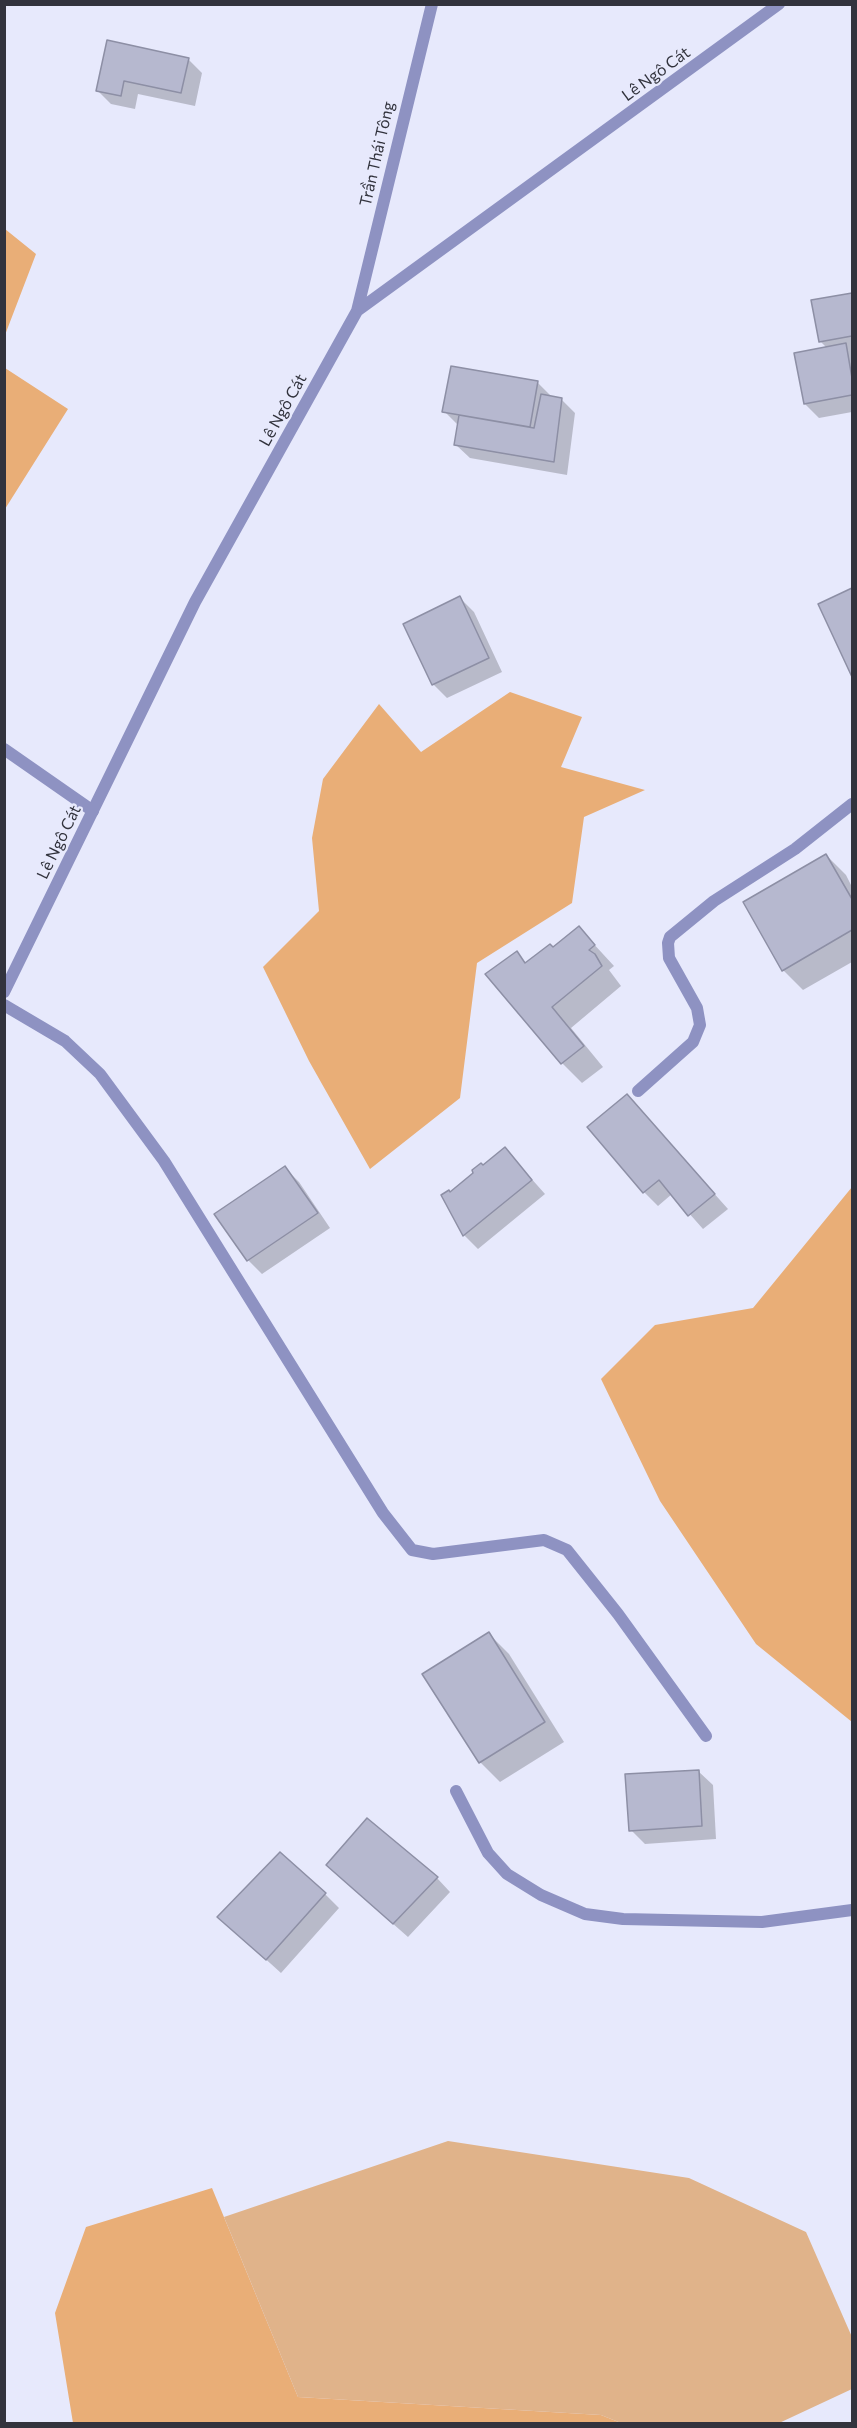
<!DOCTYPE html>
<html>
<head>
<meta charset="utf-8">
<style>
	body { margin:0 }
	#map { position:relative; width:857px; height:2428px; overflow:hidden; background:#e7e9fc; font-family:Commissioner,sans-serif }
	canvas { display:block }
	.frame { position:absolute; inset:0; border:6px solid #32333d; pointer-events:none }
</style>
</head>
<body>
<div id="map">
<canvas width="857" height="2428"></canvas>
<div class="frame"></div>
</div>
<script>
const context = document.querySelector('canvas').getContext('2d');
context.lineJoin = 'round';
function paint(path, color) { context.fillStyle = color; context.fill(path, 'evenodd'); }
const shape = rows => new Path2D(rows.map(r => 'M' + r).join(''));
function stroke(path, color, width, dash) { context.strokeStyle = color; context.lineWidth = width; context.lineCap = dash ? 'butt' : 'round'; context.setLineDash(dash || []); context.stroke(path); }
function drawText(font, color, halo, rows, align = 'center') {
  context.font = font + ' Commissioner,sans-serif'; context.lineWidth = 4.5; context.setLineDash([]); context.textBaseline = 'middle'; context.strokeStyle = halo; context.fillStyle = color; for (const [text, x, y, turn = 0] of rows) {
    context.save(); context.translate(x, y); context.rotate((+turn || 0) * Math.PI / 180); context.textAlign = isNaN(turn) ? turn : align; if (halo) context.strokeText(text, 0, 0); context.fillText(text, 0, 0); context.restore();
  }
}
const green = shape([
	[448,2141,689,2178,806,2232,852,2337,852,2389,777,2424,621,2423,601,2415,298,2397,224,2217]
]);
const forest = shape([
	[5,229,36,254,5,335],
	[5,368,68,409,5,509],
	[510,692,582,717,561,767,645,790,584,817,572,903,477,963,460,1098,370,1169,309,1061,263,967,319,911,312,838,323,779,379,704,421,752],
	[852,1187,852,1722,756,1644,660,1501,601,1379,655,1325,753,1308],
	[212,2188,298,2397,601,2415,621,2423,73,2423,55,2313,86,2227]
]);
const shadow = shape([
	[108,42,188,59,202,73,195,106,138,94,135,109,111,104,97,90],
	[852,294,852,412,819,418,805,404,827,348,820,341,813,301],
	[537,382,551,396,561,399,575,413,567,475,470,458,455,444,459,426,444,411],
	[852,590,852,673,820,605],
	[460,598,474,612,502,672,447,698,433,684],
	[826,855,846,875,852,887,852,962,803,990,783,970],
	[579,928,614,966,609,970,621,986,571,1028,603,1067,582,1083,562,1063,487,974,516,953,527,964,553,949],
	[627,1096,728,1209,703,1229,672,1194,658,1206,644,1192],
	[505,1149,545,1194,478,1249,464,1235,443,1196,451,1194],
	[285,1168,299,1182,330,1228,262,1274,248,1260],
	[489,1634,509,1654,564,1742,500,1782,480,1762],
	[698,1771,713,1785,716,1839,645,1844,631,1830],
	[437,1878,450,1892,408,1937,342,1879],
	[325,1894,339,1908,281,1973,219,1917]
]);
const building = shape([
	[107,40,189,58,181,93,124,81,121,96,96,91,107,40],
	[852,293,852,336,819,342,811,300,852,293],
	[846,343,852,378,852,395,804,404,794,353,846,343],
	[451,366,538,381,530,427,442,412,451,366],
	[541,394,562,398,554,462,454,445,459,415,534,428,541,394],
	[852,588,852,677,818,604,852,588],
	[460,596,489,658,432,685,403,624,460,596],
	[826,854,852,899,852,930,782,971,743,902,826,854],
	[579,926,595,945,589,950,595,954,602,966,552,1007,584,1046,561,1064,485,974,517,951,525,963,550,944,553,947,579,926],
	[627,1094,715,1194,688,1216,659,1180,643,1193,587,1127,627,1094],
	[505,1147,532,1180,463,1236,441,1195,449,1190,450,1192,473,1173,472,1170,481,1163,483,1165,505,1147],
	[285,1166,318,1213,247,1261,214,1214,285,1166],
	[489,1632,545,1722,479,1763,422,1674,489,1632],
	[699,1770,702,1826,629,1831,625,1774,699,1770],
	[367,1818,438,1877,393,1924,326,1865,367,1818],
	[280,1852,326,1893,266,1960,217,1917,280,1852]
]);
const minor = shape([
	[4,749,93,811],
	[4,1005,65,1041,100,1074,164,1161,383,1513,412,1550,433,1554,544,1540,567,1550,618,1614,706,1736],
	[638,1091,693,1042,700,1025,697,1008,669,958,668,943,670,937,714,901,795,849,852,804],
	[456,1791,488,1853,507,1874,541,1895,585,1914,623,1919,762,1922,852,1910]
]);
const tertiary = shape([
	[357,311,432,4],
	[4,992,195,602,357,311,779,4]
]);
const streetNames = [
	["Lê Ngô Cát",656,74,-36],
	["Trần Thái Tông",377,154,-77],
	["Lê Ngô Cát",283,410,-61],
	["Lê Ngô Cát",59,842,-64]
];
paint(green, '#e0b38a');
paint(forest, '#e9ae77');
paint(shadow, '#0003');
paint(building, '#b6b8cf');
stroke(building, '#8d8fa5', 1.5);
stroke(minor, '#8e92c2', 12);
stroke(tertiary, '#8e92c2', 12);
drawText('16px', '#32333d', '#e7e9fc', streetNames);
</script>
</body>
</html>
